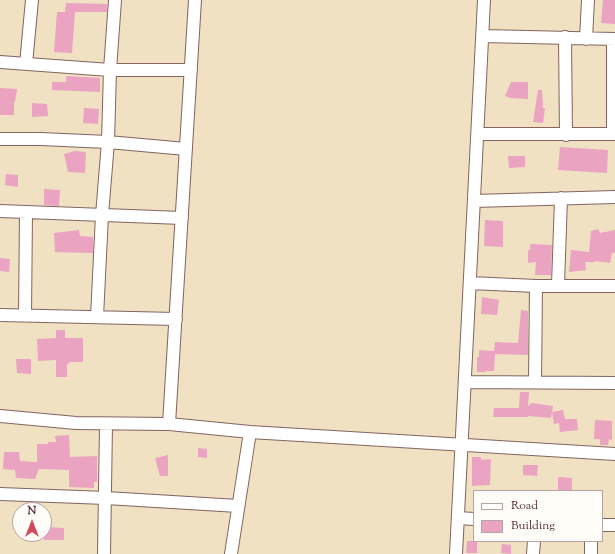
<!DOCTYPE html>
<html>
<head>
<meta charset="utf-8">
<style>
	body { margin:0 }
	#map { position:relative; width:615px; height:554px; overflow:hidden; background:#f0e1c3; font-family:"Sorts Mill Goudy",serif }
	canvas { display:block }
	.legend { position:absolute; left:473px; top:490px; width:130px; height:52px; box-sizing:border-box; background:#fdfcf7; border:1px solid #b5a4a5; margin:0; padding:5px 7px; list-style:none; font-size:12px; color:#4a1f2b }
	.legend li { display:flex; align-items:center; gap:8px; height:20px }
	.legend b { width:20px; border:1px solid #b5a4a5 }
	.north { position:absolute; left:12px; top:502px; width:40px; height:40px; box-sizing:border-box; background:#fdfcf7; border:1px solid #b5a4a5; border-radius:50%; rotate:0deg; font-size:11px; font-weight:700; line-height:16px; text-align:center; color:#4a1f2b }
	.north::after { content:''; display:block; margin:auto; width:14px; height:18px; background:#d1495b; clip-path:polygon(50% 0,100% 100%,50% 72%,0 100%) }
</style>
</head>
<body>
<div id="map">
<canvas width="615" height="554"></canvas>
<ul class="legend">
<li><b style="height:5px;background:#fff"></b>Road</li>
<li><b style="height:11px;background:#eaa3c1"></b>Building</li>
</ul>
<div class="north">N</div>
</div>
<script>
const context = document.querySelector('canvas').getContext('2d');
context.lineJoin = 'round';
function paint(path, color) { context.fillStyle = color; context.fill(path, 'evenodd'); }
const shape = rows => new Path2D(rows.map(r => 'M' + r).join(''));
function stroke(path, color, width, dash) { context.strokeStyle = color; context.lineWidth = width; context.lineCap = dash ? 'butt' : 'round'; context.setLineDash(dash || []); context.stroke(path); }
const building = shape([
	[603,0,615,0,615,24,601,23],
	[66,3,107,4,107,12,75,12,72,53,54,52,57,12,65,12],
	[66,76,100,78,100,92,52,90,52,82,66,82],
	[511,82,528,82,528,99,510,98,505,96],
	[0,88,17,89,15,102,14,102,14,115,0,115],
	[538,90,542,90,543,108,545,108,543,123,533,122],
	[32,103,47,104,48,116,32,117],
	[84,108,99,109,98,124,83,123],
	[560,147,608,150,607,173,558,170],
	[75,151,86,152,85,173,68,172,64,154],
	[508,156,525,156,525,167,509,168],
	[6,174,18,175,18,187,5,185],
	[44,189,60,190,59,206,44,205],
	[485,220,503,221,503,247,484,246],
	[598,229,600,233,615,230,615,253,612,253,610,263,595,261,595,262,585,262,586,270,569,272,571,250,589,252,591,231],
	[79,230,80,236,93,237,93,253,55,252,54,233],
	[530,244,552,245,551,275,535,275,536,262,528,263,528,250,530,250],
	[0,258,10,259,9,272,0,271],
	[482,297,499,300,497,315,481,314],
	[521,310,528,311,528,355,495,354,494,371,486,371,486,372,477,372,477,357,479,357,479,350,494,351,495,342,518,343],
	[56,330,65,330,65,338,83,338,83,362,69,362,69,364,67,364,67,377,56,377,56,360,38,361,37,339,56,338],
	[16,359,31,359,31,374,17,373],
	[520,392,529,392,528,406,532,403,553,406,551,418,528,416,528,417,493,417,494,408,519,408],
	[563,410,565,419,577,419,578,430,560,432,559,423,554,424,552,412],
	[595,420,612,421,612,440,609,439,608,445,600,445,600,439,594,439],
	[69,435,70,457,97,456,97,482,94,482,94,488,69,487,69,470,39,469,35,479,16,478,15,470,3,469,4,452,19,452,20,461,37,462,37,444,48,444,48,442,56,442,55,436],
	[198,448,207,449,207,458,198,457],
	[168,455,168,476,160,476,155,458],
	[472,457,481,457,481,460,491,459,490,485,472,486],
	[523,465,538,465,537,476,523,475],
	[558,477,572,478,572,490,558,490],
	[44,527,64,528,64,540,44,540],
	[467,541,477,541,477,553,466,553],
	[502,544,511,545,511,554,501,553]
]);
const street = shape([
	[483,36,615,39],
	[565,37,566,135],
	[586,39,588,0],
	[613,39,613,134],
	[0,62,110,70,191,70],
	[26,64,32,0],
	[478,134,615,134],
	[0,139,41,139,108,142,186,149],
	[474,201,615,197],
	[0,211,182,218],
	[470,283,536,286,615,286],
	[558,285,561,198],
	[0,315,176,319],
	[25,315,26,212],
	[97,317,102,215,108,142,110,70,115,0],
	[465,382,615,383],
	[535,382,536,286],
	[0,416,76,423,169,424,250,432,615,454],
	[169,424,195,0],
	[0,494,106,498,238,506],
	[458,518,474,519],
	[602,525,615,525],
	[104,554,106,424],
	[231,554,250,432],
	[456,554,484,0],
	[533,554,534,541],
	[591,554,591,541]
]);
paint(building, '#eaa3c1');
stroke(street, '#846360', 14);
stroke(street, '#fff', 12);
</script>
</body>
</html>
